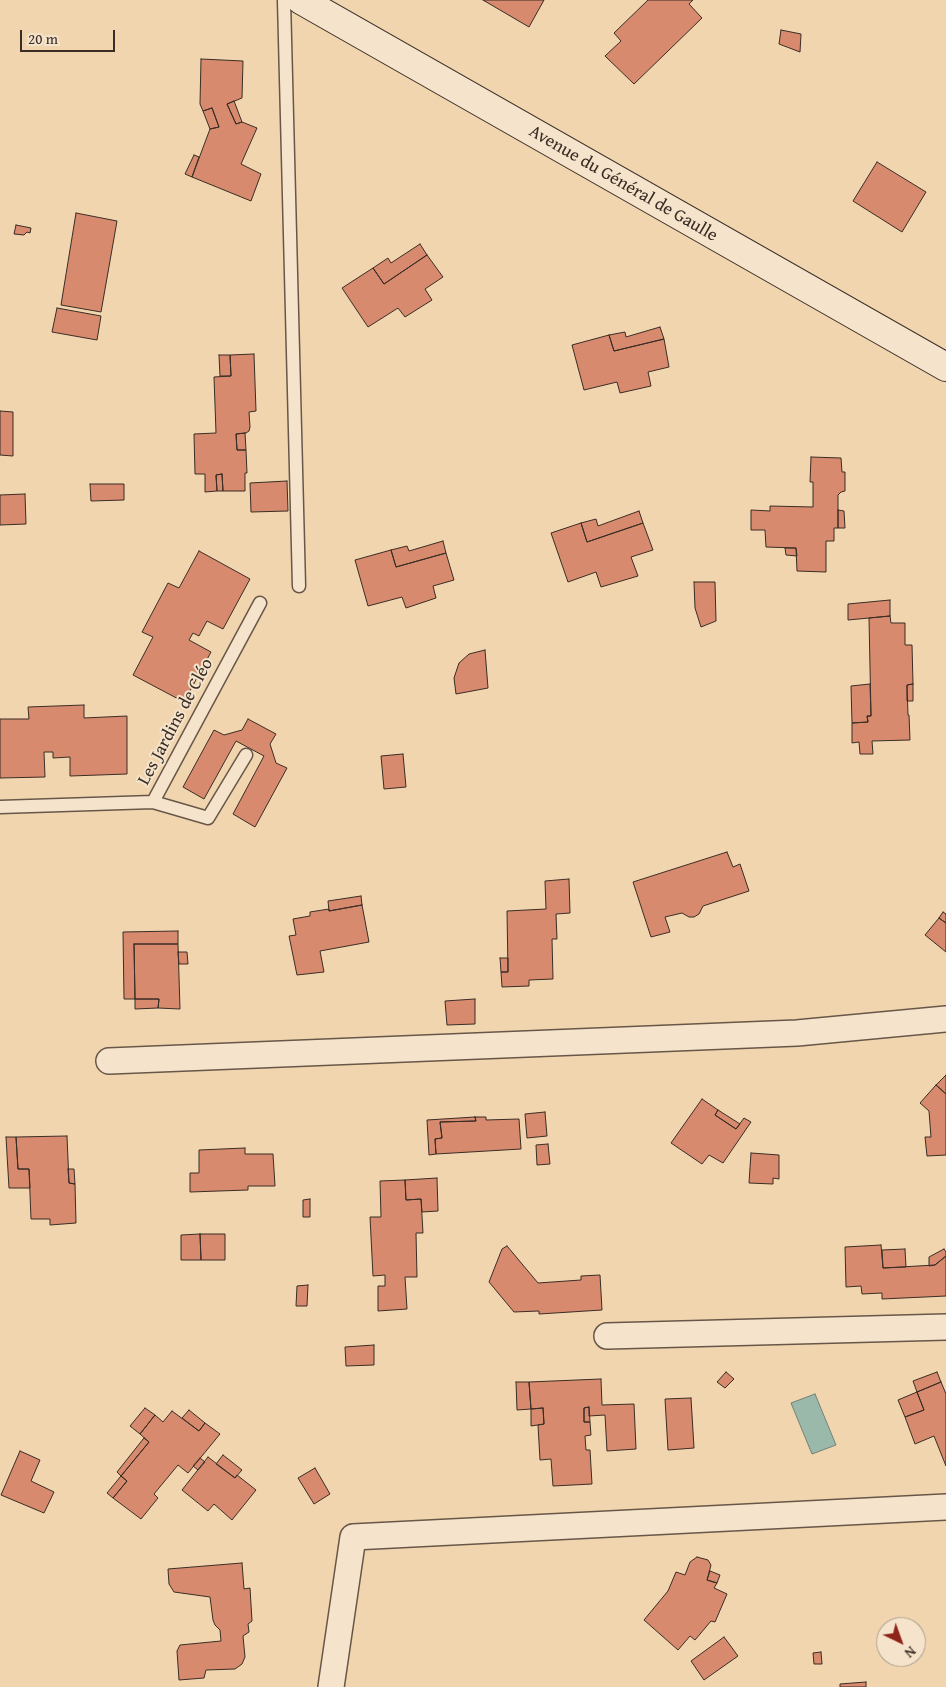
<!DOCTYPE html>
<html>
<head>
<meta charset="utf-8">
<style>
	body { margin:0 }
	#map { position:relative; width:946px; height:1687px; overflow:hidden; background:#f0d5af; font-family:"Gentium Book Plus",serif }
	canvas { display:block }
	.north { position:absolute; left:876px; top:1617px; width:50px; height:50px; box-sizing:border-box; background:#f5e4cb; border:1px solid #aa9b89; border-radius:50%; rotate:138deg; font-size:14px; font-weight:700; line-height:20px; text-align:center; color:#3a2d25 }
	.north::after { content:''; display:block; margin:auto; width:18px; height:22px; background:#8f2418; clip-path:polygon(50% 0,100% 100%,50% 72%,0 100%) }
	.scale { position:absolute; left:20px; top:30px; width:95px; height:22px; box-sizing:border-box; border:2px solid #3a2d25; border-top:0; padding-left:6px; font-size:15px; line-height:18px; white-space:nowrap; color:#3a2d25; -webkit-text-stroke:4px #f5e4cb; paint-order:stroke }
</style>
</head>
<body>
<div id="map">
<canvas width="946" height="1687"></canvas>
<div class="north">N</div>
<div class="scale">20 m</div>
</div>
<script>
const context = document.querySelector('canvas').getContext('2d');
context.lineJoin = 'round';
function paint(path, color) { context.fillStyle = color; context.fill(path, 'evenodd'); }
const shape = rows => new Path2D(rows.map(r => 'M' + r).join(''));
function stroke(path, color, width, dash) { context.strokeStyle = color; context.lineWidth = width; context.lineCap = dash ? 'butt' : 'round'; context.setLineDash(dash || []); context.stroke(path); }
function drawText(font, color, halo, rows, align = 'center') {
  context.font = font + ' "Gentium Book Plus",serif'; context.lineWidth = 4; context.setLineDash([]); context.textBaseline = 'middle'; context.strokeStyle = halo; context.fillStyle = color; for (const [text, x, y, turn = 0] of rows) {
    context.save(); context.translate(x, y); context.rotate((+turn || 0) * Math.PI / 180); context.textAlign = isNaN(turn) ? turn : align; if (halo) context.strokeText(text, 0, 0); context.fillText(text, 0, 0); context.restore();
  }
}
const water = shape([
	[815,1394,836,1445,812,1454,791,1403,815,1394]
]);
const building = shape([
	[483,0,544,0,529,27,483,0],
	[648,0,693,0,689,4,702,18,634,84,605,56,621,41,614,33,648,0],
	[781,30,801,34,800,52,779,44,781,30],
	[201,59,243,61,242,98,227,104,236,124,242,122,257,128,241,164,261,174,251,201,192,177,210,129,219,127,212,108,203,111,200,104,201,59],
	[234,101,242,122,236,124,227,104,234,101],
	[212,108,219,127,210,129,203,111,212,108],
	[194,155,199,157,192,177,185,174,194,155],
	[877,162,926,192,902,232,853,201,877,162],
	[76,213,117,221,101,312,61,305,76,213],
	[16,225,31,228,30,233,27,232,24,235,14,234,16,225],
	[420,244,427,255,384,284,373,268,388,258,391,263,420,244],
	[427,255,443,277,425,289,432,300,405,317,398,308,368,327,342,288,373,268,384,284,427,255],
	[57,308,101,316,97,340,52,332,57,308],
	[660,327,664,339,614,351,609,335,625,332,626,337,660,327],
	[609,335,614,351,664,339,669,367,648,372,651,386,620,393,617,382,584,390,572,345,609,335],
	[254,354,256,411,249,412,250,427,249,431,246,433,236,434,237,450,246,450,247,473,245,473,245,491,223,491,222,474,216,475,217,491,205,492,205,474,195,474,194,434,216,433,214,377,231,376,230,355,254,354],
	[219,355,230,355,231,376,220,376,219,355],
	[0,411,13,412,13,456,0,455,0,411],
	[245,433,246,450,237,450,236,434,245,433],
	[811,457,841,458,842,472,845,472,845,491,841,492,838,495,838,528,834,528,834,541,826,541,826,572,797,571,796,548,766,547,765,530,751,530,751,510,770,511,770,506,813,507,813,482,810,482,811,457],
	[222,474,223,491,217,491,216,475,222,474],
	[287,481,288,511,251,512,250,483,287,481],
	[90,484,124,484,124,500,91,501,90,484],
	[25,494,26,524,0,525,0,495,25,494],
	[838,510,844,511,845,528,838,528,838,510],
	[639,511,643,523,587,542,581,523,596,519,598,526,639,511],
	[581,523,587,542,643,523,653,550,631,557,638,576,601,587,596,572,568,582,551,533,581,523],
	[443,541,446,553,396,567,391,550,407,546,409,551,443,541],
	[785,548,796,548,797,556,786,555,785,548],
	[391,550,396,567,446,553,454,580,433,586,436,598,406,608,402,597,368,606,355,560,391,550],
	[199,551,250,579,223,629,207,621,199,636,193,633,189,640,211,652,184,702,133,675,153,637,142,632,168,583,179,588,199,551],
	[694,582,715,582,716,621,701,627,695,608,694,582],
	[890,600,890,616,848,620,848,604,890,600],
	[890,616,891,623,905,623,905,645,912,645,913,684,907,685,908,715,909,715,910,740,872,741,873,754,860,754,859,742,852,743,852,723,868,722,867,716,871,716,869,618,890,616],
	[485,650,488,688,456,694,454,678,459,663,469,654,485,650],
	[870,684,871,716,867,716,868,722,852,723,851,686,870,684],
	[913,684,913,701,907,701,907,685,913,684],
	[84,705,84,718,127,716,127,774,70,776,70,757,53,758,53,752,44,752,45,777,0,778,0,719,29,719,28,707,84,705],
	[248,719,276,734,270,744,276,763,287,768,255,827,233,814,264,756,236,741,204,799,183,787,214,730,224,735,242,730,248,719],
	[403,754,406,787,384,789,381,756,403,754],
	[727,852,733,867,740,864,749,891,703,906,699,914,694,917,689,917,682,913,665,917,670,932,651,937,633,882,727,852],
	[569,879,570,913,556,914,557,939,552,939,553,979,529,980,529,986,502,987,501,972,508,972,507,911,546,909,545,881,569,879],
	[361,896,362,905,329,911,328,901,361,896],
	[362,905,369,942,320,951,324,972,297,975,289,936,296,935,293,919,310,916,310,912,329,909,329,911,362,905],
	[943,912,946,914,946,923,939,918,943,912],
	[939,918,946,923,946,952,925,935,939,918],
	[178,931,178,944,134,944,135,999,124,999,123,932,178,931],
	[134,944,178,944,180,1009,158,1008,159,999,135,999,134,944],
	[178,952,187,952,188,964,179,964,178,952],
	[500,958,508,958,508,972,501,972,500,958],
	[135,999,159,999,158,1008,135,1009,135,999],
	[475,999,475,1024,447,1025,445,1001,475,999],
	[946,1075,946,1094,936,1085,946,1075],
	[936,1085,946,1094,946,1155,927,1156,925,1137,931,1137,929,1111,920,1103,936,1085],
	[702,1099,718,1110,715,1115,736,1129,744,1118,751,1122,723,1163,709,1155,702,1164,671,1143,702,1099],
	[718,1110,740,1124,736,1129,715,1115,718,1110],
	[545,1112,547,1136,527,1138,525,1114,545,1112],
	[475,1117,486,1117,486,1120,519,1119,521,1149,436,1154,435,1139,442,1138,440,1122,476,1121,475,1117],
	[475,1117,476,1121,440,1122,442,1138,435,1139,436,1154,429,1155,427,1120,475,1117],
	[67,1136,69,1183,75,1184,76,1223,50,1225,50,1219,31,1219,29,1169,18,1169,16,1137,67,1136],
	[6,1137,16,1137,18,1169,29,1169,30,1188,9,1188,6,1137],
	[548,1144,550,1164,537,1165,536,1145,548,1144],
	[245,1148,245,1154,273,1154,275,1186,248,1186,248,1190,190,1192,190,1173,199,1173,199,1150,245,1148],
	[751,1153,779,1155,779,1179,773,1178,773,1184,749,1183,751,1153],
	[68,1169,74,1169,75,1184,69,1183,68,1169],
	[437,1178,438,1211,422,1212,421,1199,406,1200,405,1180,437,1178],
	[405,1180,406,1200,421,1199,423,1233,416,1233,417,1277,405,1277,407,1309,378,1311,378,1286,385,1286,385,1275,373,1276,370,1217,381,1217,380,1181,405,1180],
	[310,1199,310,1217,303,1217,303,1200,310,1199],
	[200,1234,225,1234,225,1260,201,1260,200,1234],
	[200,1234,201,1260,181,1260,181,1235,200,1234],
	[881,1245,883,1268,935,1265,946,1256,946,1296,882,1299,882,1293,862,1294,861,1286,846,1287,845,1247,881,1245],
	[507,1246,538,1283,581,1280,581,1276,600,1275,602,1310,539,1314,539,1311,514,1312,489,1282,502,1249,507,1246],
	[905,1249,906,1267,883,1268,882,1250,905,1249],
	[944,1249,946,1252,946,1256,935,1265,929,1266,929,1257,944,1249],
	[308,1285,307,1306,296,1306,297,1286,308,1285],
	[374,1345,374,1365,346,1366,345,1347,374,1345],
	[726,1372,734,1379,725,1388,717,1382,726,1372],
	[937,1372,941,1382,917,1392,913,1381,937,1372],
	[601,1379,602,1405,634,1404,636,1449,607,1451,605,1415,589,1416,589,1407,584,1408,584,1422,590,1422,591,1435,585,1436,586,1450,590,1450,592,1484,553,1486,551,1459,540,1460,538,1425,544,1424,543,1408,531,1409,529,1382,601,1379],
	[516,1382,529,1382,531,1409,517,1410,516,1382],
	[941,1382,946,1394,946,1466,934,1436,915,1444,905,1417,924,1410,917,1392,941,1382],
	[917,1392,924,1410,905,1417,898,1400,917,1392],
	[691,1398,694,1448,668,1450,665,1399,691,1398],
	[589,1407,590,1422,584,1422,584,1408,589,1407],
	[145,1408,155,1415,140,1434,130,1426,145,1408],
	[543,1408,544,1424,531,1426,531,1409,543,1408],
	[189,1410,205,1423,199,1431,182,1418,189,1410],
	[172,1411,199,1431,205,1423,220,1434,188,1473,178,1465,154,1494,158,1498,141,1519,113,1498,127,1481,121,1476,149,1442,140,1434,155,1415,163,1422,172,1411],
	[144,1438,149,1442,121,1476,117,1472,144,1438],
	[20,1451,40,1460,31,1481,54,1492,44,1513,1,1495,20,1451],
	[223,1455,242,1470,235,1478,216,1464,223,1455],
	[208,1457,235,1478,237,1475,256,1490,232,1520,214,1504,208,1511,182,1490,208,1457],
	[200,1458,205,1462,198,1470,193,1466,200,1458],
	[315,1468,330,1494,314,1504,298,1478,315,1468],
	[121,1476,127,1481,113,1498,107,1493,121,1476],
	[697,1557,708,1560,711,1565,707,1580,717,1583,714,1588,727,1594,715,1622,711,1621,695,1640,690,1636,678,1650,644,1620,668,1591,676,1572,685,1575,690,1562,697,1557],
	[242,1563,244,1589,250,1588,252,1621,248,1624,249,1632,243,1636,245,1657,242,1664,235,1669,206,1670,204,1678,179,1680,177,1651,180,1645,221,1641,220,1630,215,1625,213,1620,210,1597,174,1592,169,1584,168,1569,242,1563],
	[710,1571,720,1575,717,1583,707,1580,710,1571],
	[724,1637,738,1656,704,1680,691,1661,724,1637],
	[821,1652,822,1664,814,1664,813,1653,821,1652],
	[866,1682,866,1687,840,1687,840,1684,866,1682]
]);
const lane = shape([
	[284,0,299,586],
	[153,802,208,818,246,755],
	[0,807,153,802,260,603]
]);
const street = shape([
	[109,1061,797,1033,946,1019],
	[607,1336,946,1327],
	[331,1687,353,1537,946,1507]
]);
const secondary = shape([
	[301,0,946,367]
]);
const streetNames = [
	["Avenue du Général de Gaulle",623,184,30],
	["Les Jardins de Cléo",176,722,-62]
];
paint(water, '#9ab9ab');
stroke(water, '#748175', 1);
paint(building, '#d78a6d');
stroke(building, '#3a2d25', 1);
stroke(lane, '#685748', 15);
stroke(street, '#685748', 28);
stroke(secondary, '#3a2d25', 30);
stroke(lane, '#f5e4cb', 12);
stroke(street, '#f5e4cb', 25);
stroke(secondary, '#f5e4cb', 28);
drawText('18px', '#3a2d25', '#f5e4cb', streetNames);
</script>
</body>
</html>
